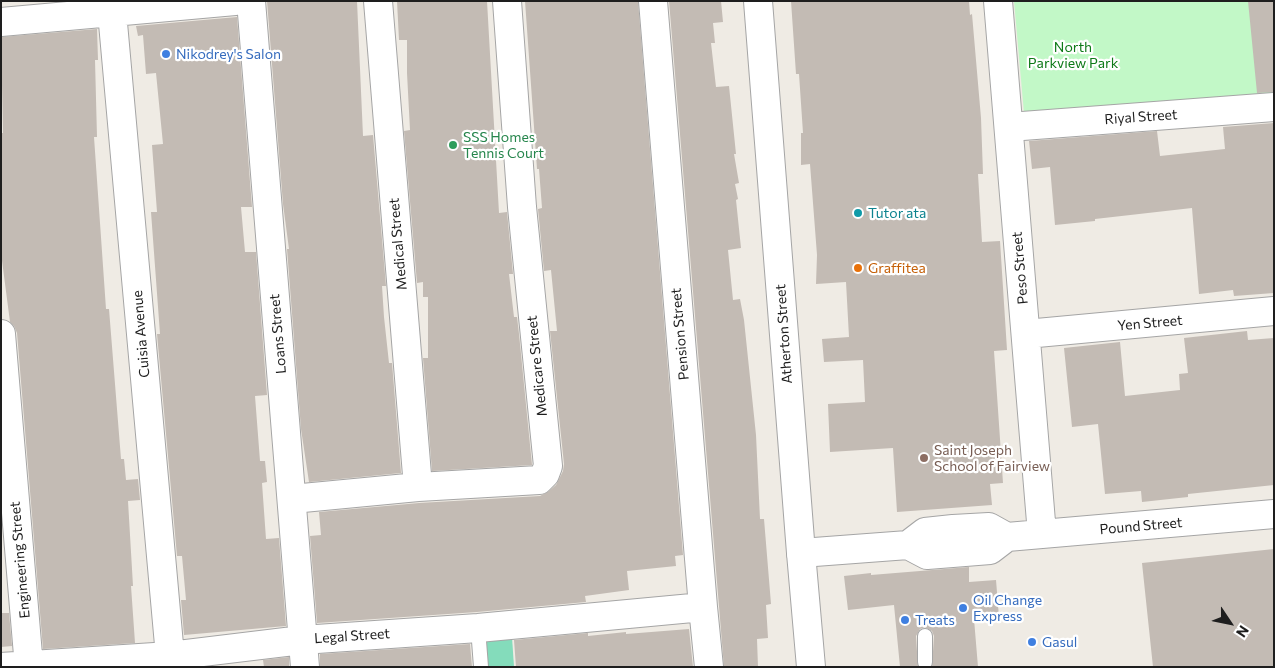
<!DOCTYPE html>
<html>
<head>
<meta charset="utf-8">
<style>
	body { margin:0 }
	#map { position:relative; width:1275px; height:668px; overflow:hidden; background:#efebe4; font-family:Commissioner,sans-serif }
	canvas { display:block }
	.frame { position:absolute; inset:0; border:2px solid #1e1e1e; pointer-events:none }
	.north { position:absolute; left:1205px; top:598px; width:50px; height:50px; -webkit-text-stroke:4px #fff; paint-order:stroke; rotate:124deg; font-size:14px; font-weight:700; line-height:20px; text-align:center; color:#1e1e1e }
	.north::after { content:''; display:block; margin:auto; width:18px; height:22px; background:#1e1e1e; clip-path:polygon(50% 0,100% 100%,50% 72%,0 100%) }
</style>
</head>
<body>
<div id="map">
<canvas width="1275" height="668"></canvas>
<div class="frame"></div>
<div class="north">N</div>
</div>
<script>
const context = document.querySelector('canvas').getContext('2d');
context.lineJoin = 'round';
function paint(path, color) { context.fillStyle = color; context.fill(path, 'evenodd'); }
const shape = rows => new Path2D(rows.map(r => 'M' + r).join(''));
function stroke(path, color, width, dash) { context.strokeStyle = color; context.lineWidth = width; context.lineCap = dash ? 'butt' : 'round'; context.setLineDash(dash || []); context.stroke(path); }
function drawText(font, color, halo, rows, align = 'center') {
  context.font = font + ' Commissioner,sans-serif'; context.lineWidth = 4.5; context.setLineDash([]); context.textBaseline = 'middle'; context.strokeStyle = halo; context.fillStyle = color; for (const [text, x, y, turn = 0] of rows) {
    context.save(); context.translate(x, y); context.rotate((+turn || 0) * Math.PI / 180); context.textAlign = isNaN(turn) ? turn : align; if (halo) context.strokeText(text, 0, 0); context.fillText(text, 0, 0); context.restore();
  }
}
const park = shape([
	[1014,1,1274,1,1274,94,1024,113]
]);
const pitch = shape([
	[512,637,514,667,487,667,486,640]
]);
const building = shape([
	[267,1,357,1,363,136,373,135,386,286,382,286,384,317,389,363,392,363,401,473,309,482,301,429,287,249,289,249,283,204],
	[397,1,487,1,499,213,507,212,513,274,509,274,514,317,517,317,519,334,532,465,432,471,423,358,428,358,428,297,423,297,423,282,417,283,404,131,410,130,407,73,407,40,399,40],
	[525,1,638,1,683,555,675,556,676,566,627,571,629,590,585,596,586,602,477,612,317,623,310,536,321,535,319,512,419,503,540,496,549,491,556,485,563,471,564,464,550,331,557,331,551,270,544,271,538,209,542,208,539,169,537,169],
	[669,1,721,1,723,22,713,23,715,43,711,43,716,87,729,86,736,154,734,154,739,183,735,184,738,199,736,200,741,248,728,250,733,300,740,299,744,320,756,435,760,519,764,519,771,604,766,605,768,638,757,639,758,667,724,667],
	[791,1,969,1,970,15,972,14,981,118,983,174,978,174,982,242,1000,241,1007,350,994,351,1003,483,990,484,992,505,897,512,893,448,830,452,828,404,865,402,863,360,824,362,822,339,849,337,846,282,816,284,817,255,810,164,801,165,801,133,803,133,799,74,796,74],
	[1248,1,1274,1,1274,92,1257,93],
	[237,17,252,207,241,207,245,252,256,252,267,395,255,396,260,461,265,461,267,482,262,483,266,539,279,538,286,626,184,635,181,600,186,600,182,556,177,556,157,334,160,334,151,212,157,212,152,145,163,144,156,73,146,74,143,35,138,36,136,26],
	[97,29,98,60,95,60,97,137,94,137,106,309,109,309,121,459,124,459,126,480,138,479,140,500,128,501,133,586,131,586,135,643,43,649,17,333,14,326,10,322,1,253,1,133,3,133,1,37],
	[1274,123,1274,293,1234,296,1233,290,1199,294,1192,208,1095,219,1095,221,1055,225,1050,167,1032,169,1029,141,1157,131,1160,156,1225,149,1223,127],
	[1247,331,1248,340,1274,338,1274,485,1188,494,1188,497,1142,502,1141,491,1105,494,1098,424,1072,427,1064,348,1120,342,1125,396,1180,390,1179,374,1188,373,1184,338],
	[1274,549,1274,667,1153,667,1142,563],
	[969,567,969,582,996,580,999,617,974,619,978,667,932,667,934,636,932,631,925,627,920,629,916,636,918,667,900,667,894,605,848,610,844,576,871,573,871,575],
	[1,613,9,613,12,646,1,647],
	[689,629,693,667,516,667,514,640,588,633,588,636,626,632,626,634],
	[470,644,472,667,320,667,320,654],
	[289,657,289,667,264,667,263,660]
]);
const service = shape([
	[478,628,481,667],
	[925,662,925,636]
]);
const minor = shape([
	[111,1,171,667],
	[251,1,305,667],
	[378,1,418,487],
	[653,1,703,607,709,667],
	[998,1,1042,534],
	[1,22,235,1],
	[1009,127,1274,107],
	[1,334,29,667],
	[1026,334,1274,311],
	[292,499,418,487,539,480,545,474,548,466,522,207,507,1],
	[908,545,927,555,990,550,1007,537,1274,514],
	[801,553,908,545,925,532,953,529,989,527,1007,537],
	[1,667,170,656,302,640,478,628,703,607]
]);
const tertiary = shape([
	[758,1,801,553,811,667]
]);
const markers = [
	[166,54,5,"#3f7fe0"],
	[453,145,5,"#2e9e5b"],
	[858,213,5,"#0f9aa8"],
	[858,268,5,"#e8710a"],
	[924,458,5,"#8d6e63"],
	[963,608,5,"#3f7fe0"],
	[905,620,5,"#3f7fe0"],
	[1032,642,5,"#3f7fe0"]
];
const parkNames = [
	["North",1073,47],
	["Parkview Park",1073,63]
];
const shopNames = [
	["Nikodrey's Salon",176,54],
	["Oil Change",973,600],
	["Express",973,616],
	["Treats",915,620],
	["Gasul",1042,642]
];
const streetNames = [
	["Riyal Street",1141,117,-4],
	["Medical Street",398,244,-95],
	["Peso Street",1020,268,-95],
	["Yen Street",1150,323,-5],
	["Cuisia Avenue",141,334,-95],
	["Loans Street",278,334,-95],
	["Pension Street",680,334,-95],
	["Atherton Street",784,334,-94],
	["Medicare Street",537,366,-96],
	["Pound Street",1141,526,-5],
	["Engineering Street",20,560,-95],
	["Legal Street",352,636,-4]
];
const leisureNames = [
	["SSS Homes",463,137],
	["Tennis Court",463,153]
];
const cultureNames = [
	["Tutor ata",868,213]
];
const foodNames = [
	["Graffitea",868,268]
];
const educationNames = [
	["Saint Joseph",934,450],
	["School of Fairview",934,466]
];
paint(park, '#c2f8c7');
paint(pitch, '#84dcbb');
paint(building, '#c3bbb4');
stroke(service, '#a5a5a5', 16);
stroke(minor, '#a5a5a5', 30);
stroke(tertiary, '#a5a5a5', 30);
stroke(service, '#fff', 14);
stroke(minor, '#fff', 28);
stroke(tertiary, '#fff', 28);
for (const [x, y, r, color] of markers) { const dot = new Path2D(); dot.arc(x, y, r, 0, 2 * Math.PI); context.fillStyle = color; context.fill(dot); stroke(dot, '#fff', 2); }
drawText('14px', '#0e7a18', '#fff', parkNames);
drawText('14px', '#366cbe', '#fff', shopNames, 'left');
drawText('14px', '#1e1e1e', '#fff', streetNames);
drawText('14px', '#27864d', '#fff', leisureNames, 'left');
drawText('14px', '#0d838f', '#fff', cultureNames, 'left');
drawText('14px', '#c56008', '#fff', foodNames, 'left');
drawText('14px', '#785e54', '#fff', educationNames, 'left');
</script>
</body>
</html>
